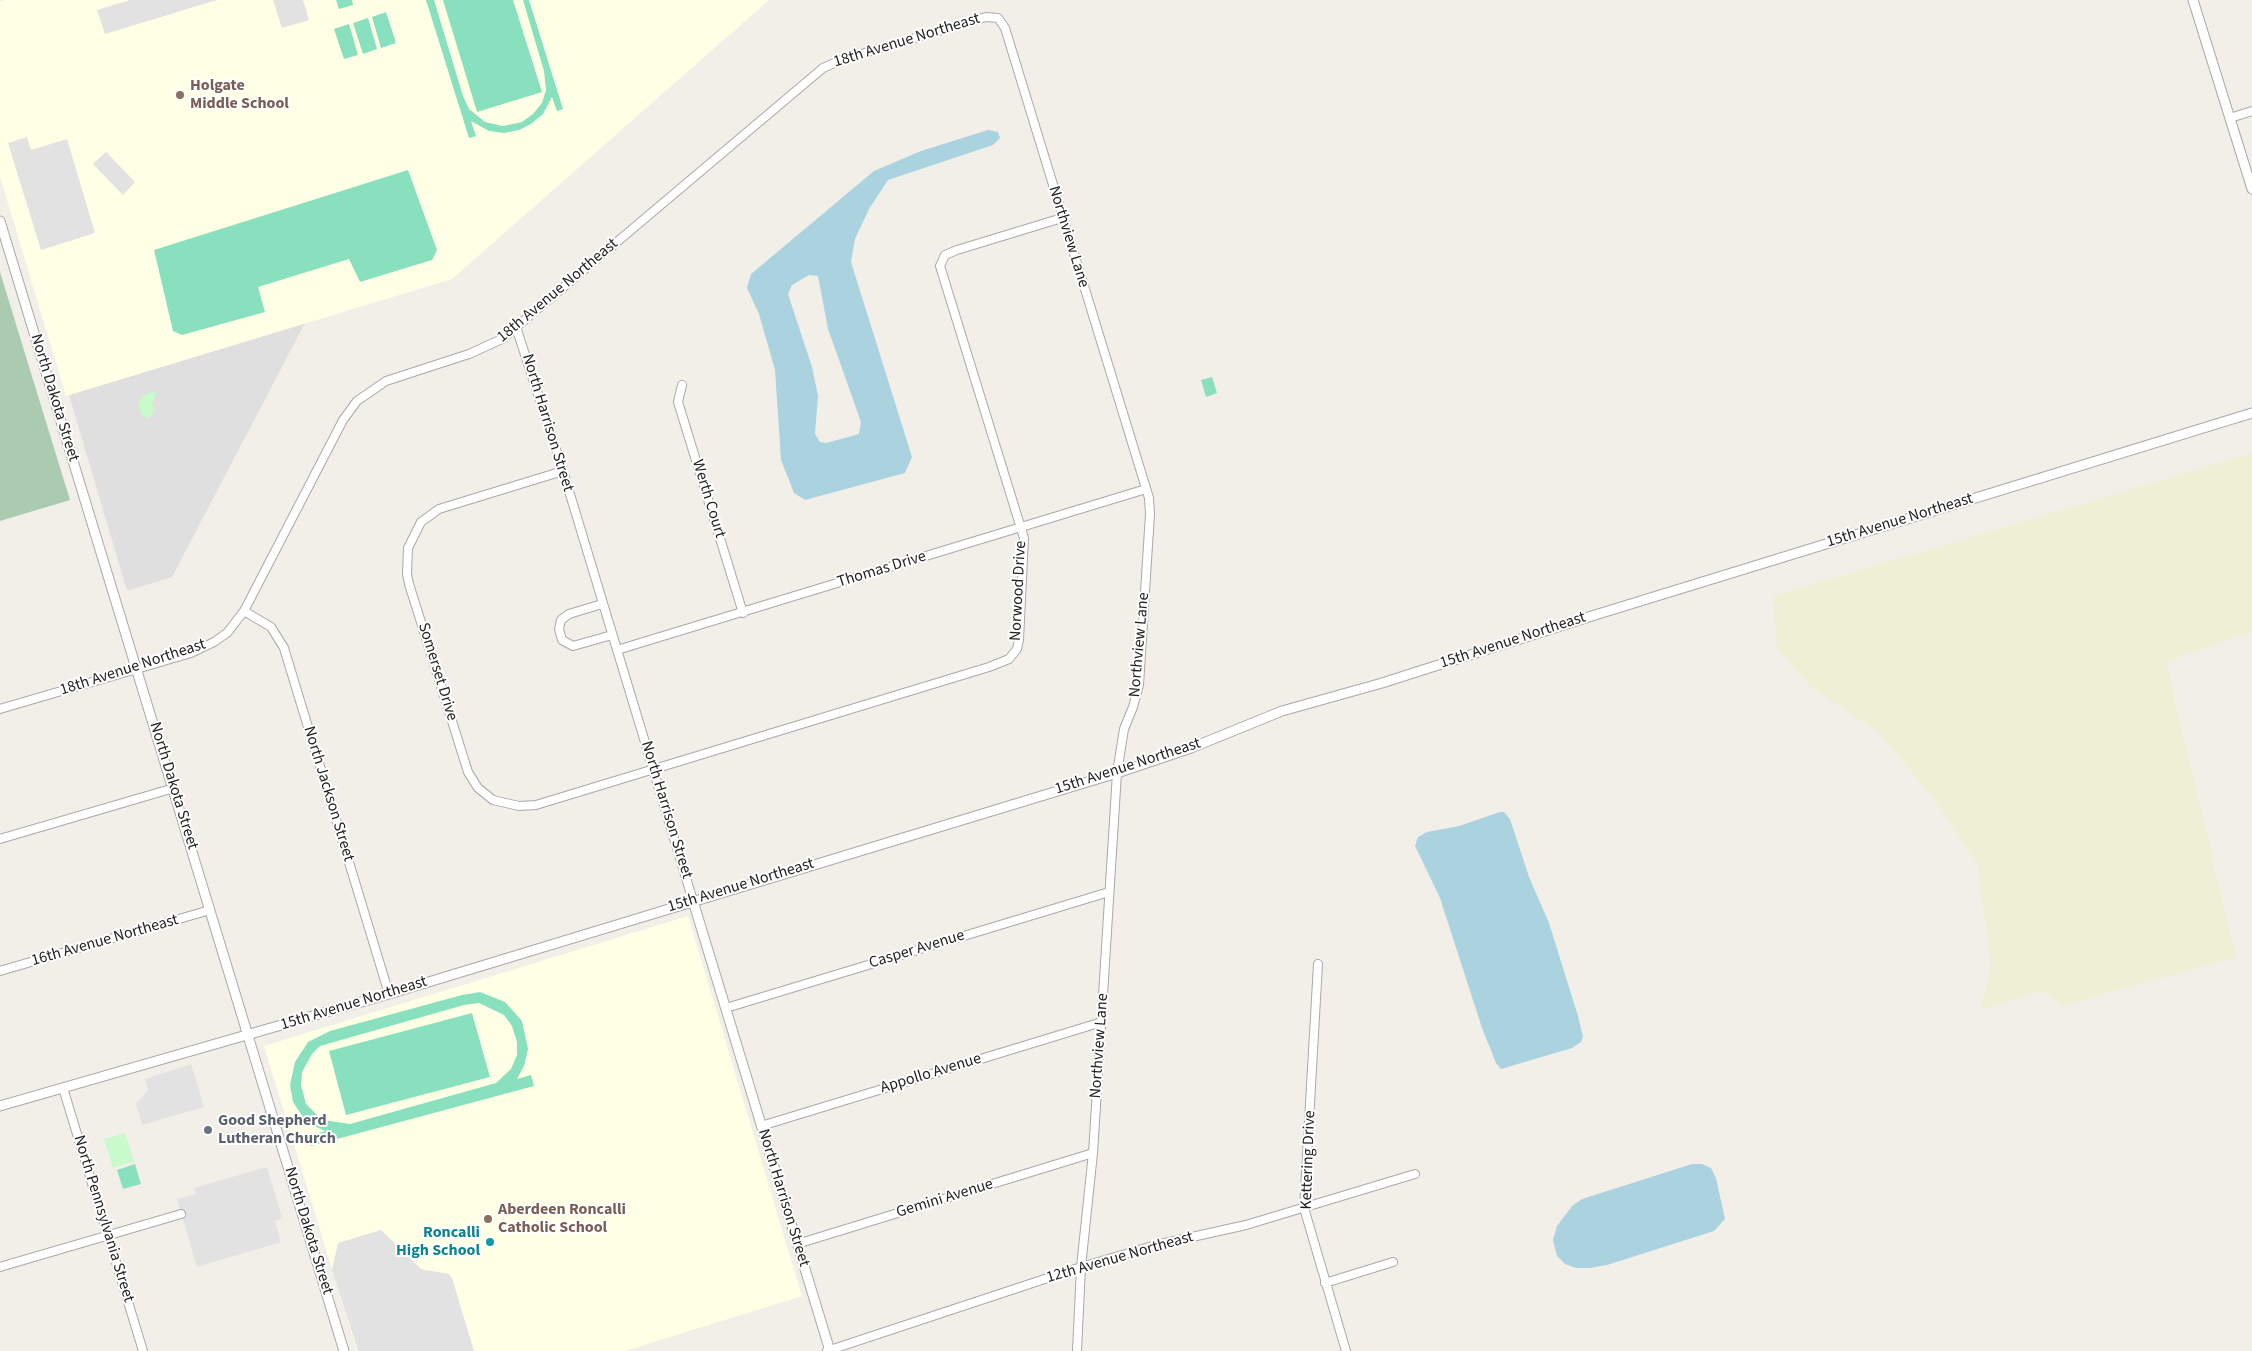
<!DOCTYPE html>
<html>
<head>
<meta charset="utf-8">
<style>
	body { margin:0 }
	canvas { display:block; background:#f2efe9 }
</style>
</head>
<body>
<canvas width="2252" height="1351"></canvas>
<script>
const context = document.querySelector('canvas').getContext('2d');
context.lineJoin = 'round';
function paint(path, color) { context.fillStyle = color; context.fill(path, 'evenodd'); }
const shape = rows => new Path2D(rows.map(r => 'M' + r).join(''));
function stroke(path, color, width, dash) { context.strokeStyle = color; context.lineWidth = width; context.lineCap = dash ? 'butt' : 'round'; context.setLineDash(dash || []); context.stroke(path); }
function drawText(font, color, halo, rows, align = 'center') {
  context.font = font + ' "Source Sans 3",sans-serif'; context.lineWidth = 4; context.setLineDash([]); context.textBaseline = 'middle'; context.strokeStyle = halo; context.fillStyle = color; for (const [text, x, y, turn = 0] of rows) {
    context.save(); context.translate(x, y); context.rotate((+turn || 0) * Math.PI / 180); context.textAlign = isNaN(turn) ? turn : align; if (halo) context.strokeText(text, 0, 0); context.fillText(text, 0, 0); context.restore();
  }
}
const residential = shape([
	[305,323,172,577,127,591,69,395]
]);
const education = shape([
	[6,0,769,0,452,279,66,396,0,177,0,2],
	[688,916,802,1296,625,1351,357,1351,264,1046]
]);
const farmland = shape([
	[2252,453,2252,632,2166,662,2236,957,2062,1006,2043,991,1980,1010,1991,967,1977,864,1931,795,1877,731,1812,688,1777,649,1773,596]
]);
const cemetery = shape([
	[0,272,70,500,0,521]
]);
const park = shape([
	[151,392,157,393,151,406,155,408,149,419,142,415,138,404,142,397],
	[125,1133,134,1161,113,1168,104,1139]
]);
const pitch = shape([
	[336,0,352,0,353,5,339,9],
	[426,0,434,0,463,96,469,109,485,122,503,126,522,122,533,114,542,103,546,90,544,71,523,0,529,0,563,109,557,111,552,97,543,114,531,124,519,130,504,133,489,131,471,121,476,136,469,138],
	[443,0,513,0,542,92,477,112],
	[386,12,396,43,381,48,372,17],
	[368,18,377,49,363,54,353,23],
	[349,24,358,55,344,59,334,29],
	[408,170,437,250,432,260,360,282,349,259,258,287,265,312,182,335,173,331,154,250],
	[1212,377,1217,393,1206,397,1201,380],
	[480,992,505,1002,522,1021,528,1049,524,1066,517,1079,531,1075,534,1086,311,1146,309,1136,325,1131,310,1124,303,1117,293,1102,290,1085,295,1062,308,1042,330,1031,462,995],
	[479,1003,504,1015,512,1026,517,1042,517,1055,511,1069,496,1083,350,1124,324,1120,317,1115,306,1104,301,1085,302,1072,312,1054,320,1046,464,1005],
	[472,1013,490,1077,346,1115,329,1051],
	[135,1164,141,1184,123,1189,117,1170]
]);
const parking = shape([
	[130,0,217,0,105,34,97,10],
	[273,0,303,0,309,20,282,28],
	[27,137,31,150,67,139,95,233,41,250,8,143],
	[106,152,135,182,123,195,93,164],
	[191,1064,204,1107,142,1125,136,1104,148,1090,145,1079],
	[267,1167,282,1218,275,1221,281,1242,197,1267,177,1199,196,1194,194,1188],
	[381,1230,421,1269,449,1274,452,1278,474,1351,358,1351,332,1270,338,1243]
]);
const water = shape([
	[988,130,998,132,1000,138,993,145,888,180,869,209,855,239,851,262,912,457,905,473,805,500,794,493,781,460,775,370,759,314,747,288,751,274,874,171,921,151],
	[809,275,818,276,828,329,861,422,859,434,826,443,820,442,815,434,818,396,812,367,788,294,792,285],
	[1500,812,1504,812,1510,819,1529,877,1549,923,1578,1016,1583,1037,1581,1042,1572,1048,1501,1069,1496,1063,1482,1028,1440,898,1415,846,1418,837,1427,832,1459,826],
	[1692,1164,1702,1164,1711,1168,1716,1178,1725,1219,1714,1231,1607,1265,1590,1268,1576,1268,1565,1264,1557,1256,1553,1240,1557,1226,1572,1206,1582,1199]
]);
const minor = shape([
	[2230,118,2252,111],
	[516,327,563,471,693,901],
	[682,385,678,402,743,613],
	[563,471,439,509,421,522,408,548,407,574,409,584,468,772,478,788,493,800,519,806,536,805,989,667,1009,659,1017,649,1019,640,1024,538,940,266,945,255,957,250,1062,218],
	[602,604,569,614,561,620,559,629,562,640,573,646,612,635],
	[244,611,271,627,284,648,389,994],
	[617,650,1146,489],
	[0,709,191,653,214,642,227,633,244,611,343,420,357,401,386,381,469,354,502,339,823,68,841,60,986,17,998,18,1005,28,1149,498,1150,514,1139,685,1133,707,1124,729,1117,773,1093,1153,1081,1267,1077,1351],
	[0,839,174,788],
	[1318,964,1304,1208,1346,1351],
	[0,971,210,910],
	[726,1008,1109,892],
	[63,1088,143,1351],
	[761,1126,1102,1022],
	[797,1244,1093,1153],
	[0,1267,181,1214],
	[1325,1283,1393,1262],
	[827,1351,1081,1267,1156,1245,1246,1225,1415,1174]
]);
const tertiary = shape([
	[2193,0,2252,189],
	[0,221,344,1351],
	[693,901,830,1351],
	[0,1106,389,994,1117,773,1191,748,1282,711,1382,683,1595,615,2252,413]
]);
const markers = [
	[180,95,5,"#8d6e63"],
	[208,1130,5,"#6b7280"],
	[488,1219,5,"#8d6e63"],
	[490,1242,5,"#0f9aa8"]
];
const streetNames = [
	["18th Avenue Northeast",907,41,-17],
	["Northview Lane",1068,237,73],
	["18th Avenue Northeast",558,291,-40],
	["North Dakota Street",54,398,73],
	["North Harrison Street",547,423,73],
	["Werth Court",708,499,73],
	["15th Avenue Northeast",1900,521,-17],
	["Thomas Drive",882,570,-17],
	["Norwood Drive",1019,591,-87],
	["15th Avenue Northeast",1513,641,-18],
	["Northview Lane",1140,645,-85],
	["18th Avenue Northeast",133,668,-18],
	["Somerset Drive",437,672,73],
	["15th Avenue Northeast",1128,767,-18],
	["North Dakota Street",173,786,73],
	["North Jackson Street",328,794,73],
	["North Harrison Street",666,810,73],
	["15th Avenue Northeast",741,886,-17],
	["16th Avenue Northeast",105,941,-16],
	["Casper Avenue",917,950,-17],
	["15th Avenue Northeast",354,1004,-17],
	["Northview Lane",1100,1046,-86],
	["Appollo Avenue",931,1074,-17],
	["Kettering Drive",1309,1160,-88],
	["North Harrison Street",783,1198,73],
	["Gemini Avenue",945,1199,-17],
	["North Pennsylvania Street",103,1219,73],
	["North Dakota Street",308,1231,73],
	["12th Avenue Northeast",1120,1258,-16]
];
const educationNames = [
	["Holgate",190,86],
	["Middle School",190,104],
	["Aberdeen Roncalli",498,1210],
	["Catholic School",498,1228]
];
const worshipNames = [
	["Good Shepherd",218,1121],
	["Lutheran Church",218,1139]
];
const cultureNames = [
	["Roncalli",480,1233],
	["High School",480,1251]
];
paint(residential, '#e0dfdf');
paint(education, '#ffffe5');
paint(farmland, '#eef0d5');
paint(cemetery, '#aacbaf');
paint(park, '#c8facc');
paint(pitch, '#88e0be');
paint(parking, '#e2e2e2');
paint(water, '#aad3df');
stroke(minor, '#a9a9a9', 10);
stroke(tertiary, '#a9a9a9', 11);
stroke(minor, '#fff', 8);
stroke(tertiary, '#fff', 9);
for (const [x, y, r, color] of markers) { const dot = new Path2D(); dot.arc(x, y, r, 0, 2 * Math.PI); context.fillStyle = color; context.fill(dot); stroke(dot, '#fff', 2); }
drawText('16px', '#222', '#fff', streetNames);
drawText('bold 16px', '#785e54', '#fff', educationNames, 'left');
drawText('bold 16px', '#5b616d', '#fff', worshipNames, 'left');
drawText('bold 16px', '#0d838f', '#fff', cultureNames, 'right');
</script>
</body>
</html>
